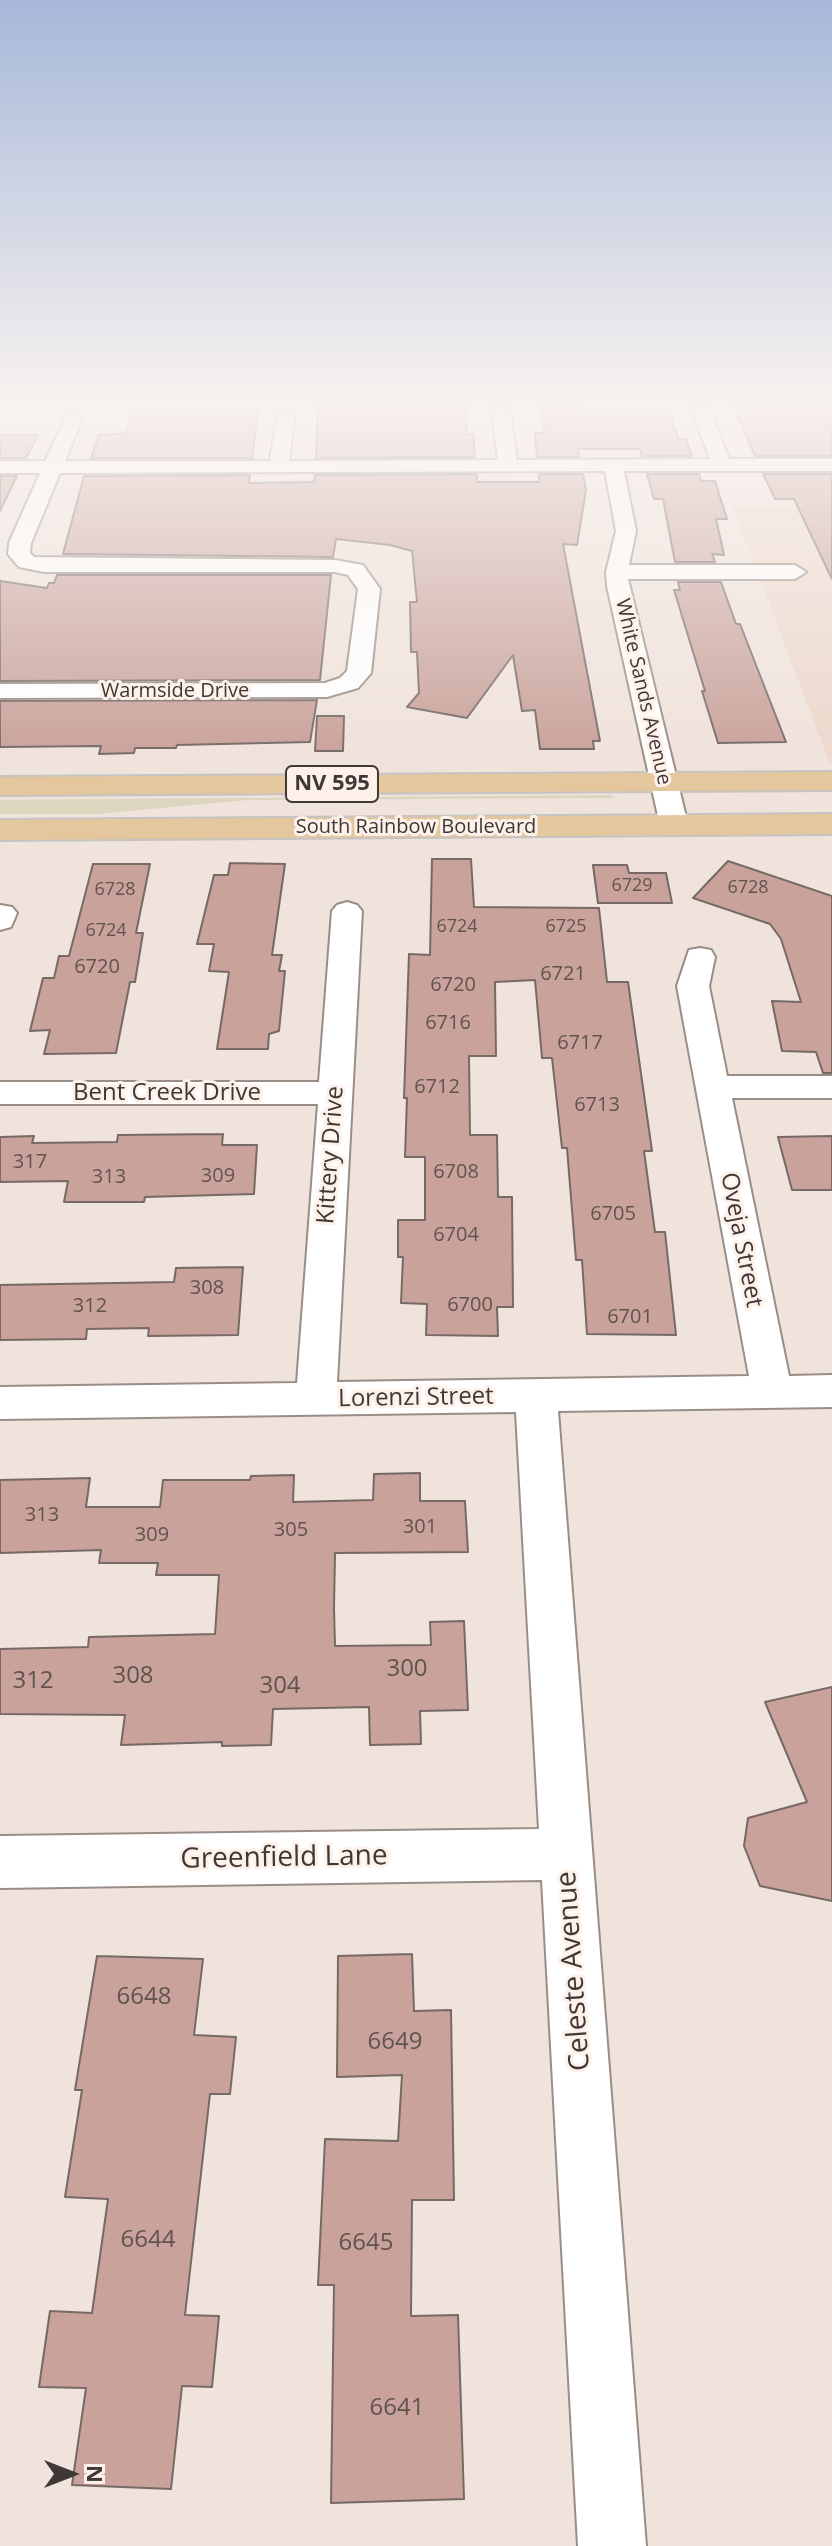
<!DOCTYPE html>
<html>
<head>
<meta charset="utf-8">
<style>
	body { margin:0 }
	#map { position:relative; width:832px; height:2546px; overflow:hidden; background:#f0e3dc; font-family:"Open Sans",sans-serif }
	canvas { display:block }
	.north { position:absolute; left:32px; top:2434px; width:80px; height:80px; -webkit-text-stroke:6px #fef1e9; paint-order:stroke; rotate:90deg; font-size:22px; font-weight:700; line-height:32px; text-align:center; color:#3e3936 }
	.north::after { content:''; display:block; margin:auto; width:28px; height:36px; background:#3e3936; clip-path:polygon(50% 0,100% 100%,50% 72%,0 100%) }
</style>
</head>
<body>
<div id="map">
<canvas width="832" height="2546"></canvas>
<div class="north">N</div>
</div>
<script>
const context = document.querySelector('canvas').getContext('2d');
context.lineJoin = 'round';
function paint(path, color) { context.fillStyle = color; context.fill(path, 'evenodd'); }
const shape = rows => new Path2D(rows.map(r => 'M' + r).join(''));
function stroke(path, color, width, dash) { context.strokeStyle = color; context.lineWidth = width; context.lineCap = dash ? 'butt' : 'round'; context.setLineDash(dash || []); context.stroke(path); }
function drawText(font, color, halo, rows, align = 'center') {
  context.font = font + ' "Open Sans",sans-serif'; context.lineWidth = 6; context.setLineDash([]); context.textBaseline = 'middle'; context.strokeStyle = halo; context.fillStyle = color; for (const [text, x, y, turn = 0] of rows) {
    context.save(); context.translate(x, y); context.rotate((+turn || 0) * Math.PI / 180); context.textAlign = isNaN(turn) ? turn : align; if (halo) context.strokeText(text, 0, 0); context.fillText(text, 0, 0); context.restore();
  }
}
const built = shape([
	[732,506,832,506,832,762,829,762]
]);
const green = shape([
	[610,795,615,798,248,800,97,814,0,814,0,800]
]);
const building = shape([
	[318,405,465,405,467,435,473,434,475,457,316,458,318,405],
	[539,405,580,405,581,409,668,409,679,440,686,439,692,456,642,456,640,449,578,449,579,457,537,457,535,433,545,433,539,405],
	[733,405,832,406,832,456,755,456,733,405],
	[259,410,252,458,91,458,99,435,126,433,132,411,259,410],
	[0,435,38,435,26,458,0,458,0,435],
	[477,474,477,482,539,482,539,474,583,474,586,490,577,545,563,544,600,741,593,741,594,749,540,749,535,710,522,711,513,655,467,718,407,707,419,693,417,652,411,652,410,602,417,602,412,551,390,545,336,539,333,557,63,554,84,476,250,475,249,483,314,482,315,475,477,474],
	[647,474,699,474,701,481,715,481,727,519,716,519,724,555,712,554,715,562,675,562,663,499,654,499,647,474],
	[763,474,832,474,832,579,794,499,775,499,763,474],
	[0,476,17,476,0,511,0,476],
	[57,575,331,575,320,680,0,681,0,581,47,588,49,583,54,583,57,575],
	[678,582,721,582,736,624,740,624,786,742,718,743,702,691,705,691,674,590,680,590,678,582],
	[317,700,310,742,177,745,176,748,135,748,134,753,99,754,101,746,0,747,0,701,317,700],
	[317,716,344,716,343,751,315,751,317,716],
	[432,859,471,859,474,907,599,908,607,982,628,982,652,1151,644,1151,655,1232,665,1232,676,1335,587,1334,582,1260,576,1260,567,1148,562,1148,552,1058,542,1058,535,980,495,982,496,1056,469,1056,470,1135,497,1135,498,1197,512,1197,513,1307,497,1307,498,1336,426,1335,427,1304,401,1303,403,1257,398,1257,398,1220,425,1220,425,1157,405,1157,407,1098,404,1098,409,954,430,955,432,859],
	[728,861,832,896,832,1073,823,1073,816,1052,782,1051,772,1001,801,1002,781,939,770,924,693,898,728,861],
	[230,863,285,864,272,955,282,955,279,971,285,971,279,1031,269,1034,268,1049,217,1049,229,972,209,971,214,944,197,944,214,875,228,875,230,863],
	[93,864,150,864,136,933,143,933,135,982,130,982,116,1053,44,1054,50,1030,30,1031,43,978,54,978,59,956,69,956,93,864],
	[593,865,627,865,629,873,666,873,672,903,598,903,593,865],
	[223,1134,222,1145,257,1145,254,1194,145,1197,144,1202,64,1202,68,1181,0,1182,0,1137,34,1136,32,1143,117,1142,118,1135,223,1134],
	[832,1136,832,1190,792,1190,778,1137,832,1136],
	[243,1267,238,1335,148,1336,149,1328,87,1329,86,1339,0,1340,0,1285,174,1282,176,1268,243,1267],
	[420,1473,420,1501,465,1501,468,1552,335,1553,334,1608,335,1646,431,1645,430,1622,464,1621,468,1710,420,1711,421,1744,370,1745,369,1707,273,1709,271,1745,222,1746,222,1742,121,1745,125,1715,0,1714,0,1649,88,1647,89,1637,215,1634,219,1575,156,1575,158,1563,99,1563,101,1550,0,1553,0,1480,90,1478,86,1507,160,1507,163,1480,250,1480,251,1476,294,1475,293,1502,373,1500,374,1474,420,1473],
	[832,1687,832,1901,760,1886,744,1846,748,1818,807,1802,765,1702,832,1687],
	[412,1954,414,2011,451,2010,454,2200,412,2200,411,2316,458,2315,464,2499,331,2503,334,2285,318,2285,325,2139,398,2141,402,2075,337,2077,338,1956,412,1954],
	[97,1956,203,1959,194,2035,236,2037,230,2094,210,2094,185,2315,219,2316,212,2387,182,2386,171,2489,72,2485,86,2388,39,2387,50,2311,92,2313,108,2199,65,2197,82,2090,75,2090,97,1956]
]);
const minor = shape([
	[491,405,509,405,517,460,710,459,690,405,708,405,729,459,832,459,832,471,624,471,636,531,629,565,795,565,806,572,795,579,628,579,688,825,684,831,674,833,664,831,660,825,607,586,606,572,616,531,605,471,60,473,31,543,30,553,34,557,335,560,363,565,380,589,371,673,358,688,327,697,0,698,0,684,325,683,340,678,347,671,358,589,348,575,335,572,44,572,19,567,8,554,9,543,40,473,0,473,0,461,45,461,68,413,74,412,83,417,65,461,270,461,277,415,286,410,295,415,289,461,498,460,491,405],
	[347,902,357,905,362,911,337,1382,749,1376,677,986,689,950,700,948,711,950,715,957,709,986,727,1076,832,1076,832,1098,732,1098,789,1376,832,1375,832,1407,558,1411,646,2546,578,2546,542,1880,0,1888,0,1836,539,1829,516,1412,0,1419,0,1387,297,1383,318,1104,0,1104,0,1082,319,1082,332,911,337,905,347,902],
	[0,905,12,907,17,913,11,927,0,930,0,905]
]);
const major = shape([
	[832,772,832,790,0,795,0,777,832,772],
	[832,814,832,834,0,840,0,820,832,814]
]);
const farNumbernames = [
	["6729",632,886],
	["6728",748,888],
	["6728",115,890],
	["6724",457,927],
	["6725",566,927],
	["6724",106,931]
];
const farStreetnames = [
	["Warmside Drive",175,691],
	["White Sands Avenue",643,692,77],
	["South Rainbow Boulevard",416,827]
];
const numberNames = [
	["6720",97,967],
	["6721",563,974],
	["6720",453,985],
	["6716",448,1023],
	["6717",580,1043],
	["6712",437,1087],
	["6713",597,1105],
	["317",30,1162],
	["6708",456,1172],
	["309",218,1176],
	["313",109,1177],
	["6705",613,1214],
	["6704",456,1235],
	["308",207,1288],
	["6700",470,1305],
	["312",90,1306],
	["6701",630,1317],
	["313",42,1515],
	["301",420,1527],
	["305",291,1530],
	["309",152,1535]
];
const shields = [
	[332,784,92]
];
const shieldNames = [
	["NV 595",332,784]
];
const streetNames = [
	["Bent Creek Drive",167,1093],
	["Kittery Drive",331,1155,-86],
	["Oveja Street",741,1240,79],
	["Lorenzi Street",416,1398,-1]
];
const nearNumbernames = [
	["300",407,1669],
	["308",133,1676],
	["312",33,1681],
	["304",280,1686],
	["6648",144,1997],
	["6649",395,2042],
	["6644",148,2240],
	["6645",366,2243],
	["6641",397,2408]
];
const nearStreetnames = [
	["Greenfield Lane",284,1858,-1],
	["Celeste Avenue",574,1971,-94]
];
paint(built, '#ecd8cc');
paint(green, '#dcd6bf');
paint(building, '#c9a29b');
stroke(building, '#766966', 2);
stroke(minor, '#998e87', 4);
stroke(major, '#c5c4c3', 4);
paint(minor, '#fff');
paint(major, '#e5c79e');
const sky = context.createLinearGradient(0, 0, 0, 761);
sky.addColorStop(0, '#a7b8d9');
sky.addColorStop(0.53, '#f8f2ef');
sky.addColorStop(1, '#f8f2ef00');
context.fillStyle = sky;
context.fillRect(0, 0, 832, 761);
drawText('18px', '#61534f', null, farNumbernames);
drawText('20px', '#3e3936', '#fef1e9', farStreetnames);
drawText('20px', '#61534f', null, numberNames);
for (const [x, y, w] of shields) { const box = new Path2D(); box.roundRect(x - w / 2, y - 18, w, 36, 6); context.fillStyle = '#fef1e9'; context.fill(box); stroke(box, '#3e3936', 2); }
drawText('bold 22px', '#3e3936', null, shieldNames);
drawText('24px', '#3e3936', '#fef1e9', streetNames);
drawText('24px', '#61534f', null, nearNumbernames);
drawText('28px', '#3e3936', '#fef1e9', nearStreetnames);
</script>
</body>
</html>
